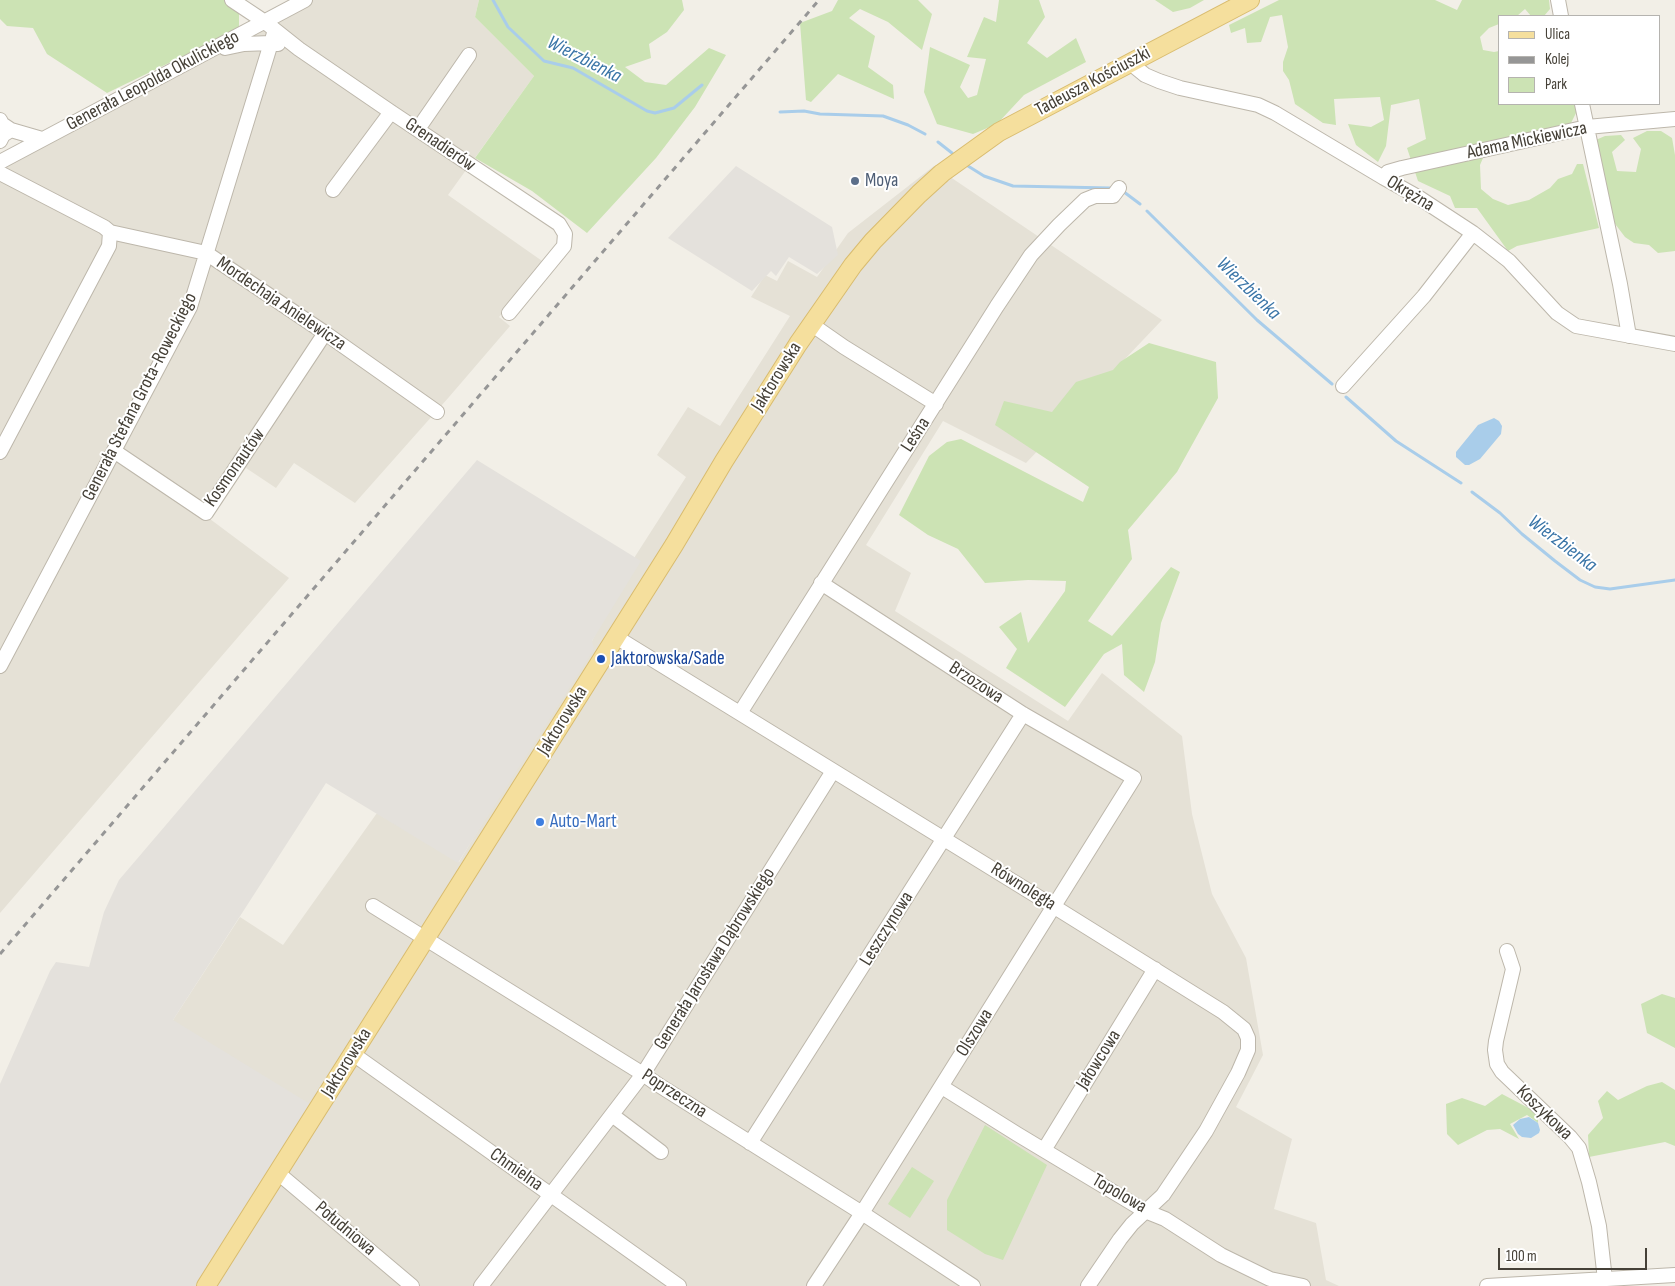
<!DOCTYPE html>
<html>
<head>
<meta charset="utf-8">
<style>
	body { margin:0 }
	#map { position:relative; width:1675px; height:1286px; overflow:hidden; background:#f2efe7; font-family:"Sofia Sans Condensed",sans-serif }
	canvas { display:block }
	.legend { position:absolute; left:1498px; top:15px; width:162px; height:90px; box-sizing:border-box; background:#fff; border:1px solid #b5b3af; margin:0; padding:6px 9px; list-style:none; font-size:15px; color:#454037 }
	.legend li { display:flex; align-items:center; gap:10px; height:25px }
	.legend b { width:25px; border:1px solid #b5b3af }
	.scale { position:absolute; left:1498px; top:1248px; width:149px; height:22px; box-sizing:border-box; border:2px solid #454037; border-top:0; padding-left:6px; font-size:15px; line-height:18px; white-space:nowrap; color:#454037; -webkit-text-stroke:4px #fff; paint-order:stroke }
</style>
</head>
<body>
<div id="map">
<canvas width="1675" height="1286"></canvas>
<ul class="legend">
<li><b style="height:6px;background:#f5df9d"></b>Ulica</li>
<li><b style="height:6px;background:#969696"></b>Kolej</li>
<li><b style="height:14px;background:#cce3b4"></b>Park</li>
</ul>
<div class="scale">100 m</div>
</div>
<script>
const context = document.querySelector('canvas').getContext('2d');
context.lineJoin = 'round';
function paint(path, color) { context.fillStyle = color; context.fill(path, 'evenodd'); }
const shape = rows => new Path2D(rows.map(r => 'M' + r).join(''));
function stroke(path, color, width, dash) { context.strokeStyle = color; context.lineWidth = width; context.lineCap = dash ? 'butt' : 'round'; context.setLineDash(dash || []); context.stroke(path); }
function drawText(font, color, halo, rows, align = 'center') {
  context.font = font + ' "Sofia Sans Condensed",sans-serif'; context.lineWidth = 4; context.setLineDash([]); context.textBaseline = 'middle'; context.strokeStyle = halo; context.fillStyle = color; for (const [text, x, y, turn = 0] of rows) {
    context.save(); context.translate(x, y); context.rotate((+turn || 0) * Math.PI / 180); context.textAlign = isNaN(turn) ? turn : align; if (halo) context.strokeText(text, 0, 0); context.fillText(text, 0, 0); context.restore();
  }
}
const residential = shape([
	[295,0,479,0,475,17,534,76,448,195,545,263,499,317,510,326,449,397,355,503,294,463,276,488,246,468,210,519,289,578,0,913,0,160],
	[934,166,1162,320,1026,463,943,421,866,545,911,573,895,611,1068,721,1102,673,1182,736,1192,814,1212,894,1246,958,1263,1055,1236,1107,1292,1139,1274,1209,1316,1223,1326,1280,1339,1286,193,1286,173,1020,240,917,283,945,377,813,459,862,592,641,627,569,686,477,657,455,688,407,720,426,790,316,751,297,765,275,777,281,788,261,817,277,848,233]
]);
const industrial = shape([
	[736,166,832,227,838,255,817,274,789,257,776,276,771,271,752,291,668,238],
	[477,460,641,561,592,641,594,649,458,863,326,783,173,1020,310,1104,194,1286,0,1286,0,1084,50,971,56,962,89,967,104,912,119,880]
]);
const green = shape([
	[0,0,227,0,239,10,239,29,107,93,47,54,33,28,7,26,0,19],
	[479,0,682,0,684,10,667,32,649,44,651,58,625,67,645,82,666,85,709,48,726,55,695,107,656,158,587,233,532,191,475,158,534,76,475,17],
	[838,0,918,0,932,14,922,50,888,22,860,9,849,18,875,36,868,67,893,85,894,99,838,74,811,102,806,100,800,23,832,11],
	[999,0,1039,0,1045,17,1027,43,1047,58,1076,38,1086,62,1024,95,997,124,973,134,937,124,924,92,930,47,970,65,960,87,968,98,977,95,986,59,967,57,984,17,996,22],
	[1155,0,1204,0,1190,8,1173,12],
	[1279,0,1435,0,1457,10,1462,0,1549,0,1550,9,1544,16,1531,16,1525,9,1517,16,1499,16,1499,24,1489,28,1480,37,1483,50,1494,52,1499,51,1499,104,1576,104,1578,109,1570,125,1489,144,1480,165,1481,189,1493,199,1508,205,1529,200,1550,188,1558,179,1572,174,1577,164,1583,164,1599,228,1517,246,1508,251,1477,208,1455,208,1450,196,1418,181,1407,148,1426,139,1419,99,1391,105,1386,146,1378,162,1356,145,1348,124,1371,127,1384,120,1380,97,1334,99,1336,125,1323,123,1295,104,1289,80,1283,71,1283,62,1288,47,1282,15,1270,17,1261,42,1247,43,1245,28,1231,33,1229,25],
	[1647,131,1661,131,1672,138,1675,155,1675,251,1658,253,1649,245,1634,243,1625,237,1603,208,1591,142,1605,136,1621,135,1625,140,1612,152,1617,171,1636,172,1641,149,1633,138],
	[1149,343,1216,362,1218,398,1177,472,1128,530,1132,559,1088,621,1112,636,1171,567,1180,572,1161,623,1155,662,1144,692,1124,675,1122,644,1104,654,1065,707,1006,668,1017,649,999,627,1021,612,1028,643,1065,591,1066,581,1028,580,985,583,958,549,928,535,899,515,929,456,947,442,961,439,1083,502,1089,487,995,425,1004,401,1052,412,1076,382,1113,370,1120,362],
	[1662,994,1675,998,1675,1048,1647,1033,1641,1004],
	[1662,1082,1675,1090,1675,1146,1665,1142,1589,1157,1588,1135,1603,1118,1598,1101,1607,1091,1618,1100,1647,1086],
	[1502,1094,1538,1113,1538,1123,1527,1115,1510,1124,1519,1139,1500,1129,1487,1130,1458,1145,1447,1134,1446,1104,1462,1098,1485,1106],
	[985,1125,1047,1165,1003,1260,985,1254,947,1230,947,1200],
	[912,1167,934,1181,910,1218,888,1204]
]);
const water = shape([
	[1494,418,1499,421,1502,426,1501,434,1480,459,1469,465,1465,465,1456,457,1456,452,1478,425],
	[1529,1117,1538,1123,1540,1130,1539,1133,1531,1138,1522,1137,1518,1134,1513,1125,1520,1119]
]);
const stream = shape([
	[493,0,508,27,544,61,573,68,647,111,655,113,674,108,702,85],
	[780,112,804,111,820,114,883,116,908,125,925,134],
	[938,142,952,153],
	[968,166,984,176,1013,186,1110,188],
	[1124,192,1140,204],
	[1147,211,1257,320,1332,384],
	[1346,397,1396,441,1461,483],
	[1472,492,1500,513,1522,534,1555,561,1580,580,1595,587,1610,589,1675,580]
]);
const minor = shape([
	[232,0,265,22,299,49,391,112,559,224,565,234,564,246,509,313],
	[1558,0,1561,16],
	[225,48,244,44,271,43,278,44],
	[1129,62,1145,75,1159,81,1180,88,1258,105,1275,113,1384,178,1418,197,1473,233,1509,261,1557,313,1576,326,1675,344],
	[1582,104,1620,284,1629,336],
	[0,120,2,124,11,130,3,135,0,141],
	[418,129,469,55],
	[11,130,42,139],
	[0,162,305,0],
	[0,173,104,227,110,232,109,246,0,452],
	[1384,178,1388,172,1402,168,1587,127,1675,119],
	[333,190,391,112],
	[110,232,206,253,325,333,437,412],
	[811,324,844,347,936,404],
	[1343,386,1424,296,1473,233],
	[114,451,206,513,325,333],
	[616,637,1053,906,1223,1012,1244,1029,1248,1038,1248,1050,1238,1073,1206,1131,1163,1195,1132,1224,1120,1239,1088,1286],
	[0,666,190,307,275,30],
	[740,713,997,306,1031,255,1059,225,1085,200,1095,196,1113,196,1119,188],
	[373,906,643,1074,657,1084,862,1213,973,1286],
	[1507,951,1513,969,1496,1041,1495,1050,1497,1064,1502,1072,1570,1137,1579,1148,1589,1182,1599,1226,1605,1280],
	[353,1054,679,1286],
	[942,1087,1017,1134,1145,1211,1165,1219,1221,1255,1270,1279,1303,1286],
	[612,1115,661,1152],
	[750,1143,1023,714],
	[1044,1150,1155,969],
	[278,1173,412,1286],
	[481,1286,643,1074,833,771],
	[814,1286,862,1213,1134,778,1023,714,821,583],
	[1487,1286,1675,1275]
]);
const major = shape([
	[206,1286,674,545,724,461,798,344,853,265,873,241,919,194,942,173,999,132,1250,0]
]);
const rail = shape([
	[0,954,819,0]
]);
const markers = [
	[855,181,5,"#5c6f8a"],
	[601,659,5,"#1a4fb4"],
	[540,822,5,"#3f7fe0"]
];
const streetNames = [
	["Generała Leopolda Okulickiego",153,81,-28],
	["Tadeusza Kościuszki",1093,82,-28],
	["Adama Mickiewicza",1527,141,-12],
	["Grenadierów",440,145,34],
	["Okrężna",1410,194,31],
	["Mordechaja Anielewicza",281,304,34],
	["Jaktorowska",777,377,-58],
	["Generała Stefana Grota-Roweckiego",140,397,-63],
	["Leśna",916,435,-57],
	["Kosmonautów",235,468,-55],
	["Brzozowa",976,683,33],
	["Jaktorowska",563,721,-58],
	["Równoległa",1023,887,32],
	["Leszczynowa",887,929,-58],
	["Generała Jarosława Dąbrowskiego",715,959,-58],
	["Olszowa",975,1033,-58],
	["Jałowcowa",1099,1060,-58],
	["Jaktorowska",347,1063,-58],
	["Poprzeczna",674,1094,33],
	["Koszykowa",1544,1113,44],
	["Chmielna",516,1170,35],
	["Topolowa",1119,1194,30],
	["Południowa",345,1229,40]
];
const serviceNames = [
	["Moya",865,181]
];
const transitNames = [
	["Jaktorowska/Sade",611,659]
];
const shopNames = [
	["Auto-Mart",550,822]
];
const waterNames = [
	["Wierzbienka",584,60,27],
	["Wierzbienka",1248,289,44],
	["Wierzbienka",1562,544,37]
];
paint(residential, '#e5e1d6');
paint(industrial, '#e4e1dc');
paint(green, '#cce3b4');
paint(water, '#a9cdea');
stroke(stream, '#a9cdea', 3);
stroke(minor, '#bdb7ab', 16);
stroke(major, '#d9bc6f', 20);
stroke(minor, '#fff', 14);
stroke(major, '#f5df9d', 18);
stroke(rail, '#969696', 3, [6, 6]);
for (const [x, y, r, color] of markers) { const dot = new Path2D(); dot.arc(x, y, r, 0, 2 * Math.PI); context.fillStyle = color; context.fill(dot); stroke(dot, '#fff', 2); }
drawText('19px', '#454037', '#fff', streetNames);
drawText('19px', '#4e5e75', '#fff', serviceNames, 'left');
drawText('19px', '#164399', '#fff', transitNames, 'left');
drawText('19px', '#366cbe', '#fff', shopNames, 'left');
drawText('italic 20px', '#3a75a7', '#fff', waterNames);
</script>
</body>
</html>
